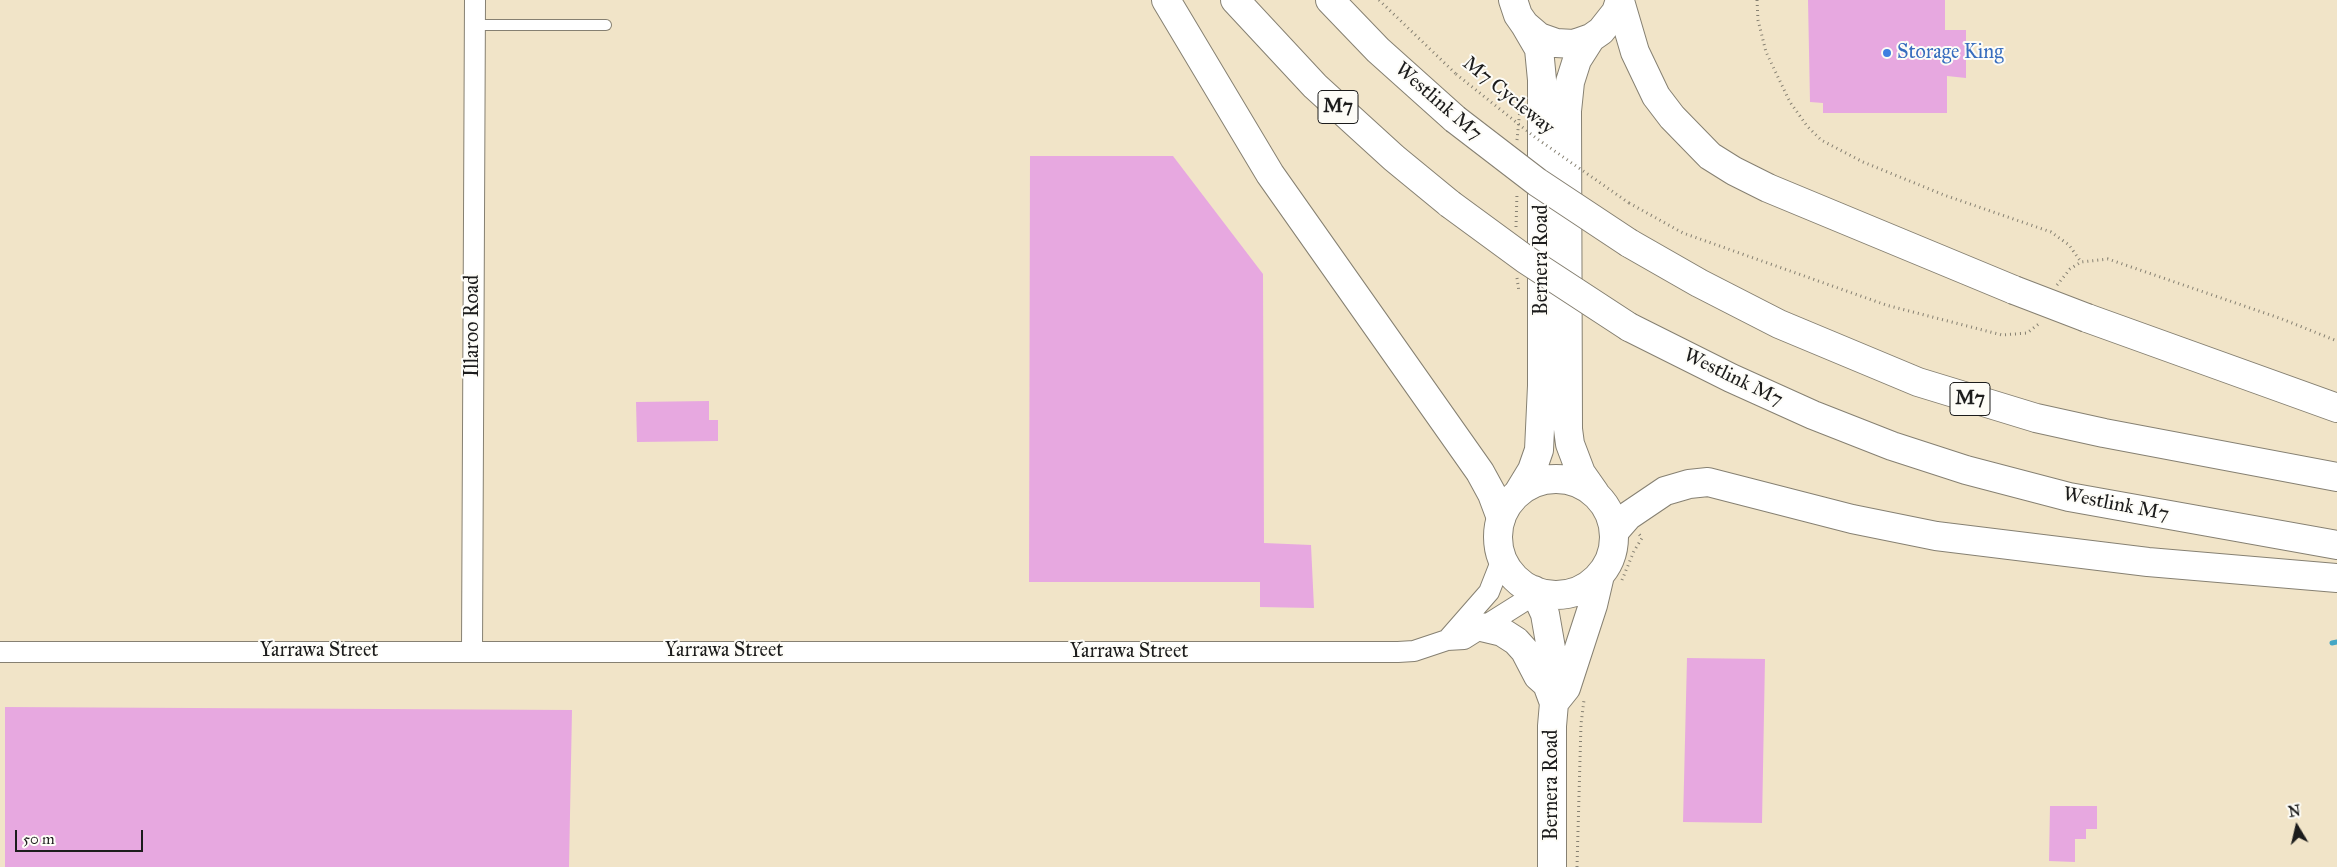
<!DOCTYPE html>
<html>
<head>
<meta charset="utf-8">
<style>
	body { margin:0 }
	#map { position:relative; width:2337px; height:867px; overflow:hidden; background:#f1e4c8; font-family:"IM FELL Great Primer",serif }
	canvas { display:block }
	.north { position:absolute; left:2272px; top:802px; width:50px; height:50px; -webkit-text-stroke:4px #fdfcf7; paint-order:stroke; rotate:351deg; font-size:14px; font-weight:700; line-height:20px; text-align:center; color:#1c1c1c }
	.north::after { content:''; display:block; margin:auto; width:18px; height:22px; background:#1c1c1c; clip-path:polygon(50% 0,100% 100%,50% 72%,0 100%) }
	.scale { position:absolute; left:15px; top:830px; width:128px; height:22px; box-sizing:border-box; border:2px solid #1c1c1c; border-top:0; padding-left:6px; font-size:15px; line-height:18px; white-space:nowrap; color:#1c1c1c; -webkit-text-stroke:4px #fdfcf7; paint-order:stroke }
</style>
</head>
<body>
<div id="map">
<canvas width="2337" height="867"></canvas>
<div class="north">N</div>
<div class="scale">50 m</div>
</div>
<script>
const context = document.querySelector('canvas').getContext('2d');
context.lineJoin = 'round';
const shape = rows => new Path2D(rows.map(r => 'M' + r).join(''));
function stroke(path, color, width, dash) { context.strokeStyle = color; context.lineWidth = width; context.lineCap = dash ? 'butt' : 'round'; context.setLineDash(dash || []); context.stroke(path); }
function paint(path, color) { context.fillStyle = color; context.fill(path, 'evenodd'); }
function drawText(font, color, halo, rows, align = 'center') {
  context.font = font + ' "IM FELL Great Primer",serif'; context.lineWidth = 4; context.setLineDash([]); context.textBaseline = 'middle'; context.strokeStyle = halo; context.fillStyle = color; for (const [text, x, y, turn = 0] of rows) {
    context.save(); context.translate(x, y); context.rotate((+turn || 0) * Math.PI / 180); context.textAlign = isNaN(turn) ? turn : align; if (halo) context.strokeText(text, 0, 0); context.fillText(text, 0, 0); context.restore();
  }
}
const stream = shape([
	[2332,643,2337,642]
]);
const building = shape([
	[1808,0,1945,0,1945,30,1966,30,1966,78,1947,76,1947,113,1823,113,1823,103,1810,102],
	[1030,156,1173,156,1263,274,1264,543,1311,545,1314,608,1260,607,1260,582,1029,582],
	[709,401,709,420,718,420,718,441,637,442,636,402],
	[1687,658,1765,659,1762,823,1683,822],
	[5,707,572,710,569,867,5,867],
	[2050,806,2097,806,2097,829,2086,829,2086,839,2075,839,2075,862,2049,861]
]);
const path = shape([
	[1379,0,1456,74],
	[1757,0,1758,20,1766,52,1790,102,1807,126,1821,140,1863,162,1944,195,2051,232,2069,245,2081,262],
	[1517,140,1520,109],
	[1629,203,1683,233,1886,305,2002,335,2027,333,2040,323],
	[1516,227,1517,193],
	[1517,278,1519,292],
	[2057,285,2070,269,2081,262,2108,259,2282,319,2337,341],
	[1622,580,1634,551,1642,538,1639,534],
	[1577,867,1581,724,1584,700]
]);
const service = shape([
	[475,25,606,25]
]);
const minor = shape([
	[1447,640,1489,592,1502,559],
	[472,651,475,0],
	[0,652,1398,652,1414,651,1447,640,1464,639,1526,600,1532,589]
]);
const secondary = shape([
	[1513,0,1518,15,1525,25,1539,37,1556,43,1574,44,1591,38,1601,31,1616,12,1620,0],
	[1591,38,1577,60,1570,82,1567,111,1568,429,1570,444,1581,473,1595,493],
	'1498 537a58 58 0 1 1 116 0a58 58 0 1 1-116 0Z',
	[1518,493,1532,470,1539,450,1542,386,1542,80,1539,49,1525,25],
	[1534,590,1545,614,1552,654,1547,684,1554,703,1552,726,1552,867],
	[1481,627,1502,632,1516,641,1525,651,1538,676,1547,684],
	[1554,703,1566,688,1593,605,1600,575]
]);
const motorway = shape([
	[1166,0,1270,174,1480,472,1492,494,1501,518],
	[1235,0,1315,86,1394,158,1450,204],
	[1330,0,1378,50,1455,119],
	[1620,1,1635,52,1656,96,1672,117,1710,156,1734,171,1768,188,2014,290],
	[1629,243,1699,283,1779,324,1918,382,2036,418,2104,433,2337,477],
	[2087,318,2337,408],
	[1629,327,1731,378,1813,415,1892,446,1966,470,2069,497,2337,545],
	[1614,532,1628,516,1665,491,1689,484,1708,482,1852,519,1936,536,2148,562,2337,578]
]);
const pathBridge = shape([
	[1456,74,1536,138,1629,203]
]);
const motorwayBridge = shape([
	[1455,119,1537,182,1629,243],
	[1450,204,1525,259,1629,327],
	[2014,290,2087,318]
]);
const markers = [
	[1887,53,5,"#3f7fe0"]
];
const shields = [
	[1338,107,40],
	[1970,399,40]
];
const shieldNames = [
	["M7",1338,107],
	["M7",1970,399]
];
const shopNames = [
	["Storage King",1897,53]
];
const streetNames = [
	["M7 Cycleway",1508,96,39],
	["Westlink M7",1438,102,41],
	["Bernera Road",1542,260,-90],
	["Illaroo Road",473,326,-90],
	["Westlink M7",1733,378,26],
	["Westlink M7",2116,505,11],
	["Yarrawa Street",319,651],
	["Yarrawa Street",724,651],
	["Yarrawa Street",1129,652],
	["Bernera Road",1552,785,-90]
];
stroke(stream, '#45a7c5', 5);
paint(building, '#e7a8e0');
stroke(service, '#868072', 12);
stroke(minor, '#868072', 22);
stroke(secondary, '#868072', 30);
stroke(motorway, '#868072', 30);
stroke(path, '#868072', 3, [1, 4]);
stroke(service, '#fff', 10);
stroke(minor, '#fff', 20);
stroke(secondary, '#fff', 28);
stroke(motorway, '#fff', 28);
stroke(motorwayBridge, '#868072', 30, []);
stroke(pathBridge, '#868072', 3, [1, 4]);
stroke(motorwayBridge, '#fff', 28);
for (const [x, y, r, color] of markers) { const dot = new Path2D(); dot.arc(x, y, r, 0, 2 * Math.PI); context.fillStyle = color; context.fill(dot); stroke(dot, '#fdfcf7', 2); }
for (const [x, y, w] of shields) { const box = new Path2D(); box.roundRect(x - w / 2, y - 16.5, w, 33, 4); context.fillStyle = '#fdfcf7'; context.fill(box); stroke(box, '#1c1c1c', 1); }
drawText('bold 19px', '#1c1c1c', null, shieldNames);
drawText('20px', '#366cbe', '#fdfcf7', shopNames, 'left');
drawText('20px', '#1c1c1c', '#fdfcf7', streetNames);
</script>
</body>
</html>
